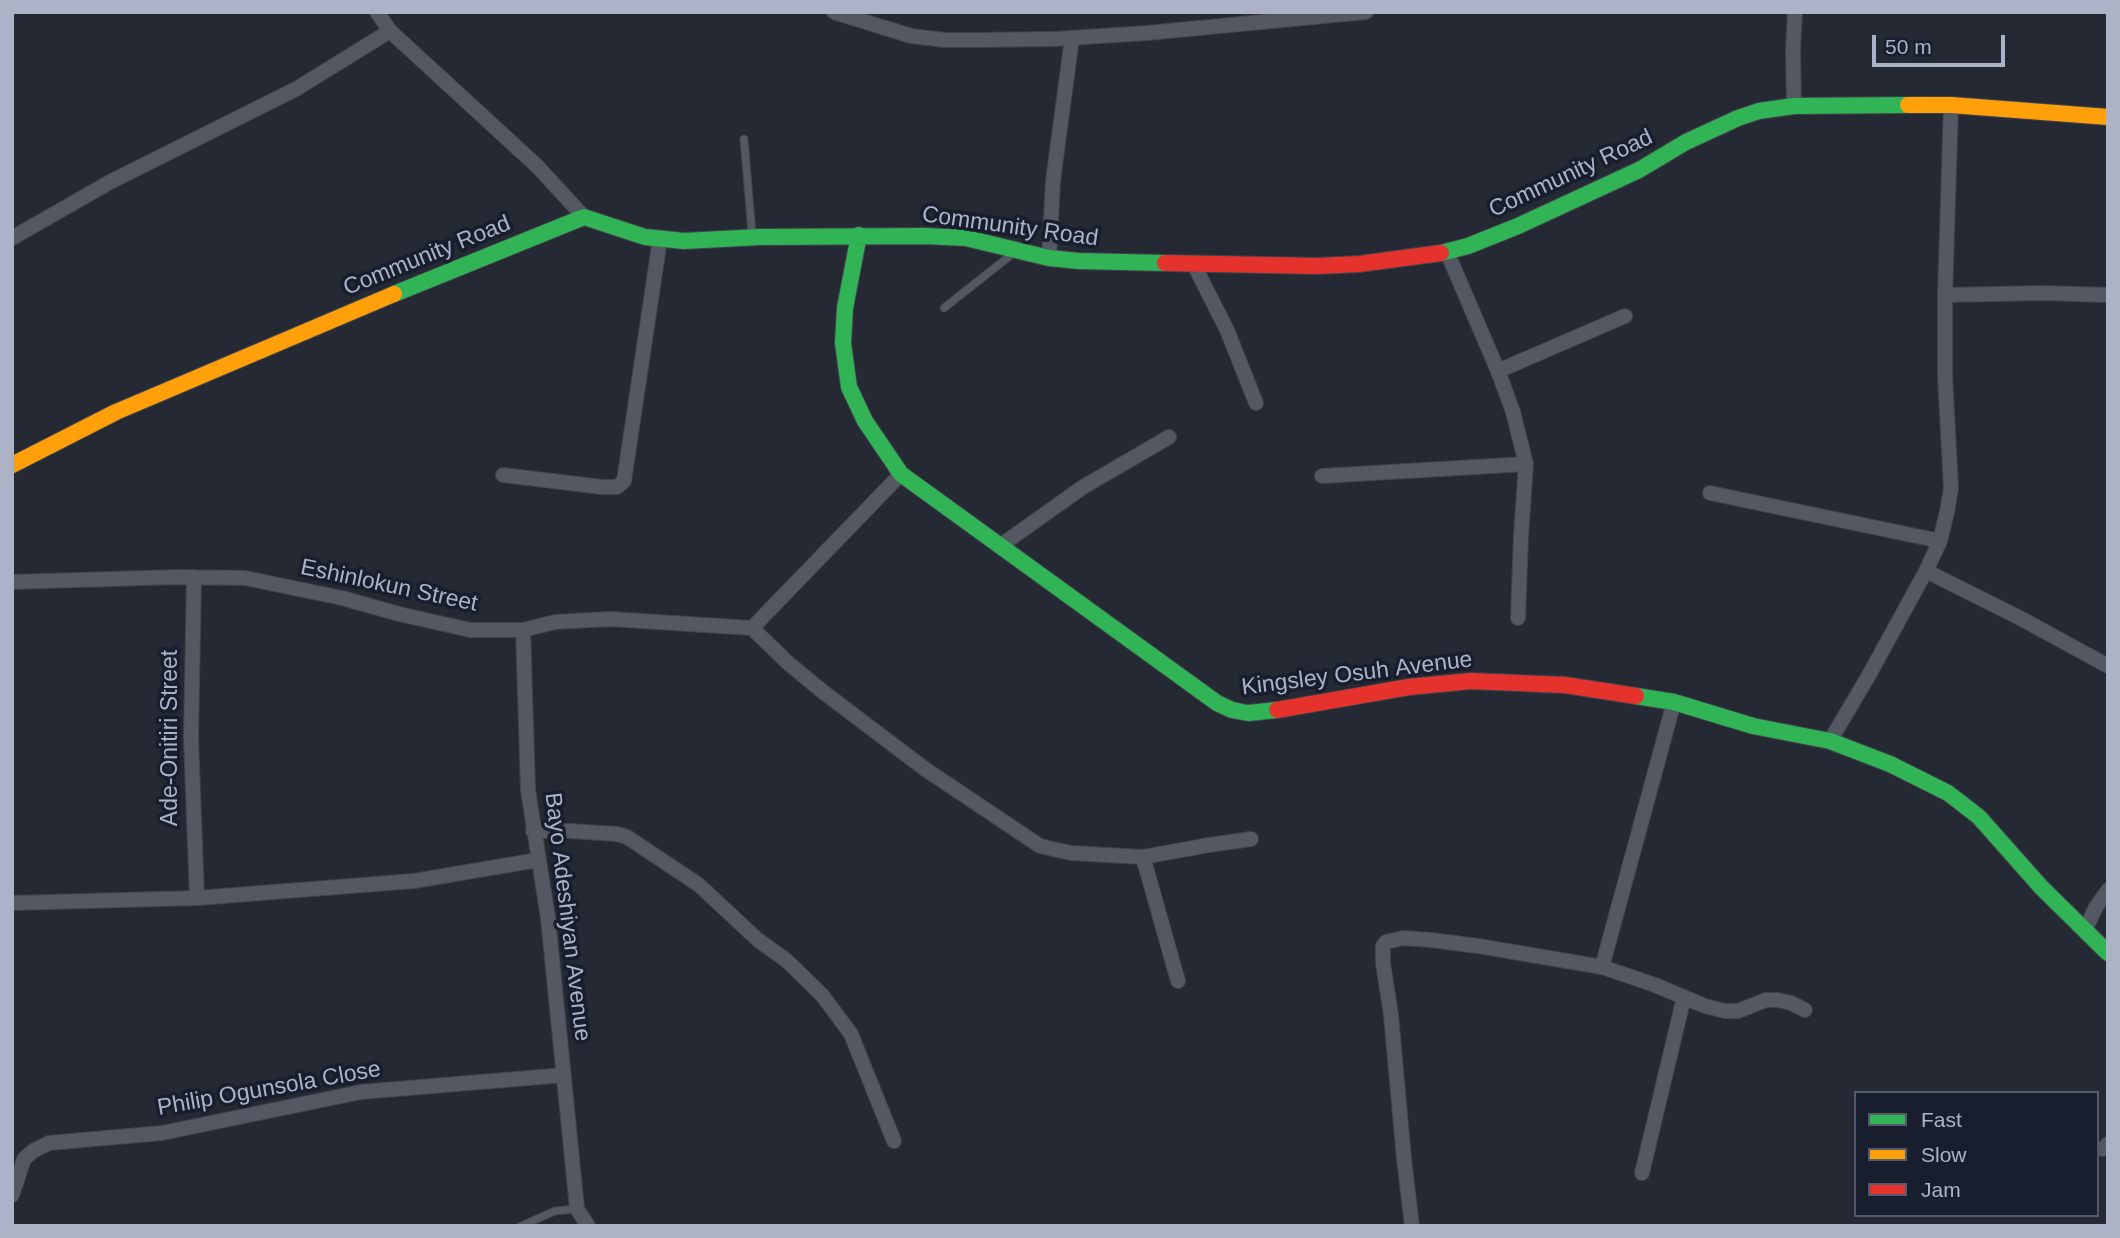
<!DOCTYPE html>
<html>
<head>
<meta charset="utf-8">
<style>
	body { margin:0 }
	#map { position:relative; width:2120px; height:1238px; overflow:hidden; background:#252933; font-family:Arial,sans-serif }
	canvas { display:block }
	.frame { position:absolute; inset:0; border:14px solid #adb3c7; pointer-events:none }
	.legend { position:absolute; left:1854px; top:1091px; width:245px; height:126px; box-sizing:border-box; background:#181e2e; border:2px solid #545a6b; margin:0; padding:9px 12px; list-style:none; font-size:21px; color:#adb3c7 }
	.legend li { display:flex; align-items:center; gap:14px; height:35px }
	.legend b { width:35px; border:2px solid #545a6b }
	.scale { position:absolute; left:1872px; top:35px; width:133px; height:32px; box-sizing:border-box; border:4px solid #adb3c7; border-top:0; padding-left:9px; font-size:21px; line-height:24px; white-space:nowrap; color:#adb3c7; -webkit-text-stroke:5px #181e2e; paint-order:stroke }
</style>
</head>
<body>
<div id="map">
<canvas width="2120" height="1238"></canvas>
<div class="frame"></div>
<ul class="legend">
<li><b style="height:9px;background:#30b455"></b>Fast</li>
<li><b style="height:9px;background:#ff9f0a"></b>Slow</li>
<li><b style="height:9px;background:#e5322d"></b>Jam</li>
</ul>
<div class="scale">50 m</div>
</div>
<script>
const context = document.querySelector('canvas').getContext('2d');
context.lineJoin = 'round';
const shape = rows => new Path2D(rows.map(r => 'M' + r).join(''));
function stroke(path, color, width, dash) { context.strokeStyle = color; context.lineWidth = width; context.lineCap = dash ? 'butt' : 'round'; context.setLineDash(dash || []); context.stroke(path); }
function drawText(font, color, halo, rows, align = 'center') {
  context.font = font + ' Arial,sans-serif'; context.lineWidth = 7; context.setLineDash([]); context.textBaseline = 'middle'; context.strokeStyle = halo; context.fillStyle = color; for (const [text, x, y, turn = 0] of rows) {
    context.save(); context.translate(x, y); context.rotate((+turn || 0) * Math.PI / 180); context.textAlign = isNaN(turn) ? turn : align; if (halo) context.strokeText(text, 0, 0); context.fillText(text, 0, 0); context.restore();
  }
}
const lane = shape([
	[744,139,752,233],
	[944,308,1011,255],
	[521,1226,555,1211,577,1209]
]);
const street = shape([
	[377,12,390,31,537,166,584,217],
	[834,12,911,36,945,40,978,40,1054,39,1147,33,1366,12],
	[1794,106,1793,50,1795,12],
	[12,238,110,182,296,89,390,31],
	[1447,252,1498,371,1513,412,1526,464,1521,536,1518,618],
	[1049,258,1053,181,1072,38],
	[1193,263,1227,330,1256,403],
	[1945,295,2042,293,2108,295],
	[1498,371,1625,316],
	[503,475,602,487,617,487,624,481,660,239],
	[1322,476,1526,464],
	[1710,493,1940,541],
	[1000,546,1083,487,1169,437],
	[1926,571,2020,618,2108,666],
	[194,577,191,738,197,898],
	[12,582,178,577,245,578,342,598,399,614,470,630,523,630,555,622,610,619,752,628,901,474],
	[752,628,787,662,822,691,925,769,1040,846,1071,853,1143,857,1209,845,1251,839],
	[523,630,528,790,548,918,577,1209,588,1226],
	[1830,741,1869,675,1926,571,1940,541,1947,512,1951,488,1945,376,1945,295,1951,105],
	[533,831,570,831,617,834,627,837,699,885,758,940,786,960,822,995,851,1034,894,1141],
	[1143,857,1178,981],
	[12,903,197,898,414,881,538,860],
	[2085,930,2096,907,2108,890],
	[1602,967,1674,702],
	[2103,1149,2108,1144],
	[1642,1173,1684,997],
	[12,1195,24,1159,33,1151,49,1143,162,1133,361,1092,564,1075],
	[1412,1226,1404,1159,1391,1015,1383,963,1383,946,1386,942,1403,938,1431,940,1478,946,1602,967,1655,985,1705,1006,1725,1011,1738,1011,1766,1000,1778,1000,1791,1003,1805,1010]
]);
const fast = shape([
	[859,235,845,308,843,343,849,387,865,421,901,474,1217,703,1232,710,1248,713,1277,710],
	[1441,253,1468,246,1518,226,1639,170,1686,142,1738,118,1759,111,1794,106,1908,105],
	[394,294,584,217,645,237,684,241,759,237,925,236,966,238,1049,258,1079,261,1165,263],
	[1636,696,1674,702,1753,726,1830,741,1890,764,1948,793,1979,817,2041,887,2108,953]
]);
const slow = shape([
	[1908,105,1951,105,2108,117],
	[12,465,116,412,394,294]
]);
const jam = shape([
	[1165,263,1318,266,1359,264,1441,253],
	[1277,710,1409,687,1471,681,1565,685,1636,696]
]);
const streetNames = [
	["Community Road",1571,174,-25],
	["Community Road",1010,227,8],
	["Community Road",427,256,-22],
	["Eshinlokun Street",389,586,12],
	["Kingsley Osuh Avenue",1357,674,-7],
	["Ade-Onitiri Street",171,738,-90],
	["Bayo Adeshiyan Avenue",567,917,83],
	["Philip Ogunsola Close",269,1089,-10]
];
stroke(lane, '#41444c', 9);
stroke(street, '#41444c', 16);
stroke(fast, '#41444c', 18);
stroke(slow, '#41444c', 18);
stroke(jam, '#41444c', 18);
stroke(lane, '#545862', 7);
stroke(street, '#545862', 14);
stroke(fast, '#30b455', 16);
stroke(slow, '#ff9f0a', 16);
stroke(jam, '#e5322d', 16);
drawText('23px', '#adb3c7', '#181e2e', streetNames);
</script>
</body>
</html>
